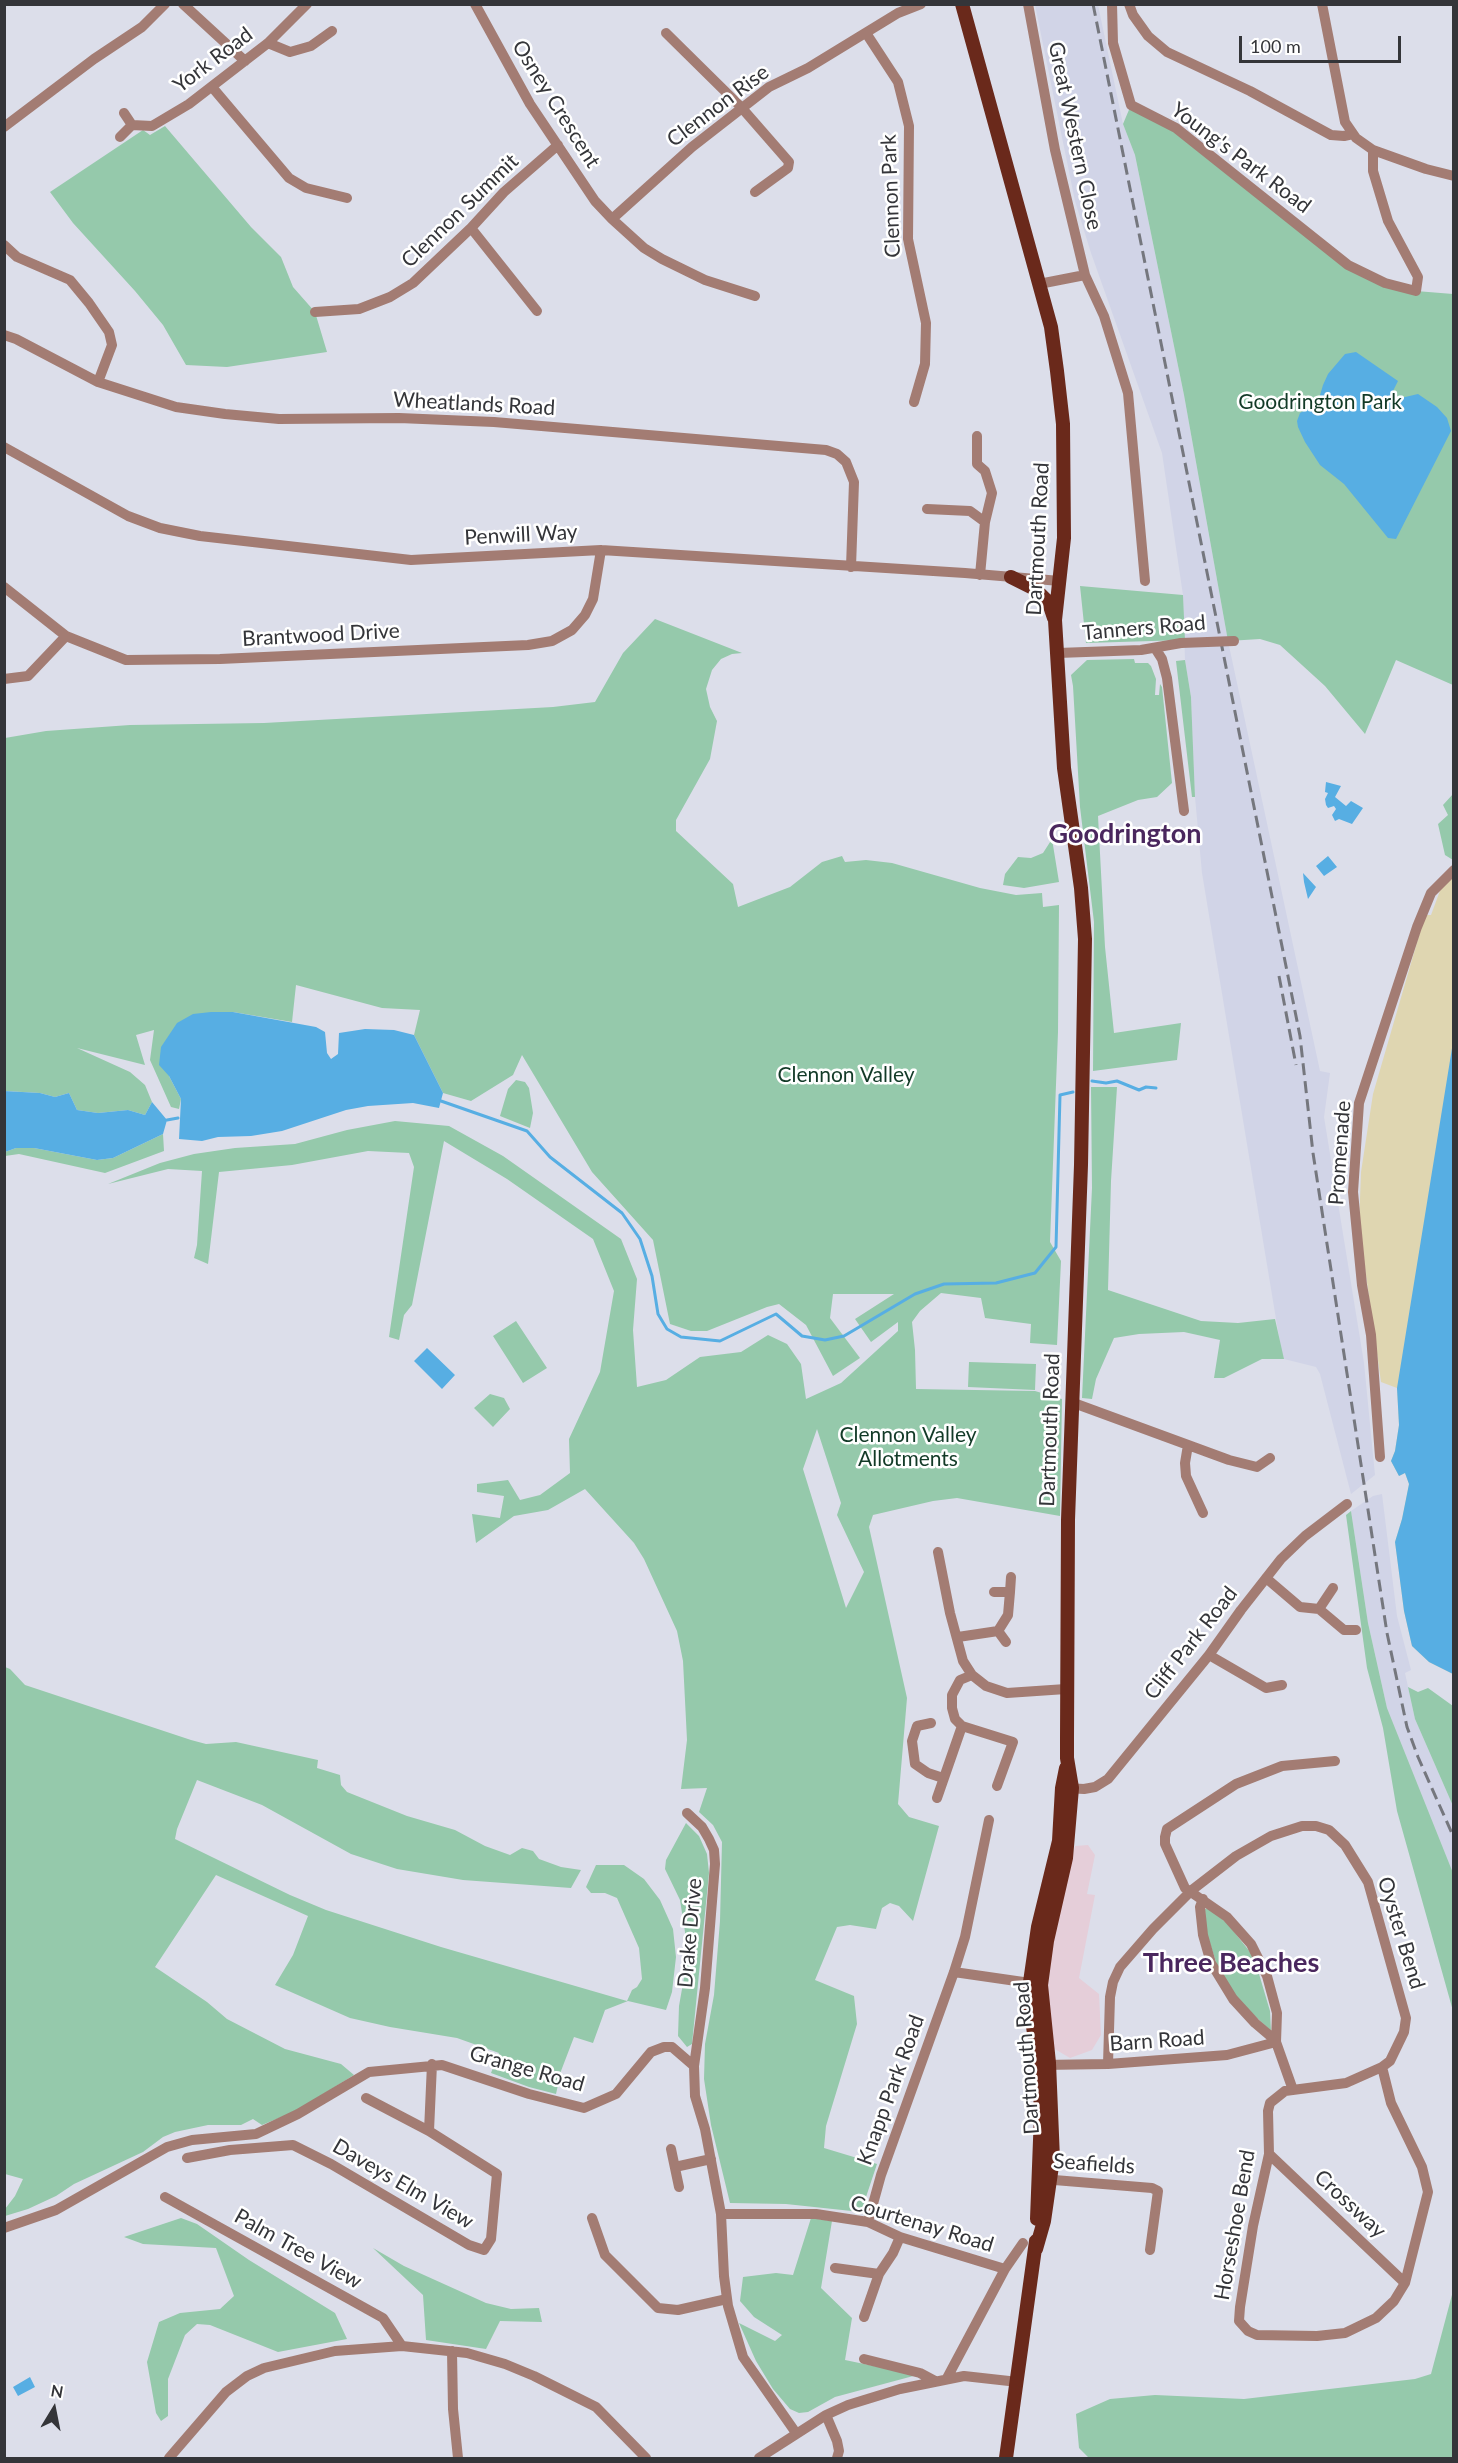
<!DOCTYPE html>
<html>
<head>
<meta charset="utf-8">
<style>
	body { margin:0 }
	#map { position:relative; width:1458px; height:2463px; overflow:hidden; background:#dcdeea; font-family:Lato,sans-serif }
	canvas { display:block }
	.frame { position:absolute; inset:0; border:6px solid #343539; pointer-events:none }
	.north { position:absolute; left:24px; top:2379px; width:60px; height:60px; -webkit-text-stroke:4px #fff; paint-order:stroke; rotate:10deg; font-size:16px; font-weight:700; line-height:24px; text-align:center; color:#343539 }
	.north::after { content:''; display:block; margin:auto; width:21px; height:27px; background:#343539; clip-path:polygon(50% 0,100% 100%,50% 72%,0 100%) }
	.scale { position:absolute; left:1239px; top:36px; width:162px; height:27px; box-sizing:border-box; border:3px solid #343539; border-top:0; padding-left:8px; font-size:18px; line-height:21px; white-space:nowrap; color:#343539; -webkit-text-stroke:4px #fff; paint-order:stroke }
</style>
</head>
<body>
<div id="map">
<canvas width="1458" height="2463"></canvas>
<div class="frame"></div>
<div class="north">N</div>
<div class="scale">100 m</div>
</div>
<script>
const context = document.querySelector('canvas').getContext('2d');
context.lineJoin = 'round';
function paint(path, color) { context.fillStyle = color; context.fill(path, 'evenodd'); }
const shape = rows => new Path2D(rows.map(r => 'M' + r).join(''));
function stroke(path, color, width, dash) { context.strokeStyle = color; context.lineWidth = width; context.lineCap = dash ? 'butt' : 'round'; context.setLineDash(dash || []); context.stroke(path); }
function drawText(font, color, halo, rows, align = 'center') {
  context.font = font + ' Lato,sans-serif'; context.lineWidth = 5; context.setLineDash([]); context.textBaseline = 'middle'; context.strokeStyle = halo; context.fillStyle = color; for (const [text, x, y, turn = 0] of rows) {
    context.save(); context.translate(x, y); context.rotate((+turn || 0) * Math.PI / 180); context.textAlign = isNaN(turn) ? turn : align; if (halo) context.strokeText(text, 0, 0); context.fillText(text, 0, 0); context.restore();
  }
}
const commercial = shape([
	[1088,1845,1095,1855,1087,1894,1095,1895,1079,1978,1099,1994,1101,2035,1092,2050,1070,2058,1053,2048,1047,1989,1056,1923,1075,1846]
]);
const built = shape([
	[1035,5,1098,5,1123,124,1135,155,1184,395,1228,641,1320,1071,1330,1073,1324,1117,1364,1363,1375,1475,1351,1494,1320,1374,1316,1367,1284,1359,1281,1349,1202,873,1195,797,1191,697,1185,660,1183,595,1162,453,1091,253,1075,201],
	[1382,1494,1397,1616,1411,1670,1405,1673,1415,1719,1453,1806,1453,1873,1387,1708,1368,1623,1351,1511,1373,1496]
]);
const green = shape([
	[1131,105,1176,128,1349,265,1416,291,1453,294,1453,685,1396,660,1365,734,1325,686,1280,645,1260,639,1228,641,1184,395,1135,155,1123,124],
	[165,126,251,227,281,257,293,287,315,312,327,352,227,367,186,365,163,325,135,291,73,223,50,192,143,130,150,135],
	[1080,586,1183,595,1185,640,1086,643],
	[655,619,742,653,732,654,721,659,712,670,706,689,710,707,717,721,710,759,676,820,676,831,733,884,738,907,790,887,822,862,842,856,845,862,866,860,892,863,980,888,1016,895,1042,893,1043,907,1059,905,1058,1032,1050,1242,1061,1261,1057,1345,1030,1343,1031,1324,985,1318,981,1298,941,1293,920,1311,912,1322,915,1350,916,1389,1035,1391,1062,1399,1060,1516,957,1498,933,1501,873,1515,869,1527,907,1698,898,1804,909,1817,939,1826,913,1921,899,1906,890,1903,882,1908,876,1929,850,1925,837,1927,815,1980,854,1996,857,2024,826,2126,824,2148,877,2164,861,2212,786,2204,730,2203,711,2125,704,2079,705,2044,714,1995,720,1921,722,1842,713,1825,699,1812,707,1788,681,1789,687,1740,683,1661,677,1631,644,1559,634,1543,585,1489,548,1510,514,1516,476,1543,472,1514,500,1518,504,1496,477,1492,477,1484,508,1480,520,1500,540,1495,570,1473,569,1439,600,1372,614,1291,593,1239,507,1179,444,1141,412,1305,404,1315,399,1340,389,1337,414,1167,409,1153,368,1151,292,1165,219,1172,208,1264,194,1258,197,1245,202,1171,168,1169,108,1184,160,1163,194,1154,235,1148,295,1144,347,1130,395,1121,449,1126,503,1156,621,1239,637,1279,633,1330,637,1387,666,1380,700,1357,741,1352,768,1335,787,1344,801,1364,806,1399,841,1383,898,1331,898,1322,871,1342,855,1319,894,1294,833,1294,830,1318,860,1358,833,1376,806,1325,779,1304,767,1307,707,1331,691,1331,670,1324,653,1240,592,1172,522,1055,513,1075,471,1101,443,1093,414,1035,420,1010,382,1008,296,985,292,1022,233,1012,211,1012,169,1076,181,1099,179,1109,171,1107,150,1060,154,1030,136,1035,145,1065,77,1048,130,1072,145,1085,152,1102,145,1115,128,1110,98,1113,77,1110,69,1093,55,1097,40,1093,5,1091,5,738,46,731,130,725,264,723,553,707,595,702,623,653],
	[817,1429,841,1503,837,1515,864,1572,846,1608,803,1469],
	[1134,659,1135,663,1148,663,1151,666,1156,679,1155,695,1159,695,1160,684,1162,687,1172,783,1157,797,1138,800,1098,816,1105,947,1114,1033,1181,1023,1177,1060,1093,1071,1094,922,1080,807,1073,686,1071,675,1087,660],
	[1185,660,1191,697,1195,797,1192,797,1176,661],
	[1453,794,1453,860,1445,855,1438,824,1448,815,1443,805],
	[1052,839,1059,882,1024,888,1003,885,1005,874,1018,857,1031,858,1043,853],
	[516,1080,525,1082,529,1088,533,1113,530,1128,500,1116,508,1089],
	[1091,1087,1117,1087,1111,1181,1108,1290,1201,1321,1238,1323,1275,1319,1284,1359,1262,1359,1224,1378,1214,1378,1220,1340,1184,1332,1139,1334,1114,1338,1096,1379,1092,1399,1082,1398,1092,1188],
	[163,1134,164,1151,105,1173,19,1154,5,1156,5,1152,16,1148,34,1148,97,1160,113,1158],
	[516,1321,547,1368,523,1383,493,1336],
	[969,1362,1036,1364,1035,1390,968,1387],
	[490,1394,504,1398,510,1409,493,1427,474,1408],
	[1351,1511,1368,1623,1387,1708,1453,1873,1453,2011,1397,1811,1383,1728,1367,1668,1346,1515],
	[5,1667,10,1669,25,1685,191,1740,206,1744,236,1742,318,1760,317,1768,340,1775,341,1785,347,1792,407,1816,455,1830,485,1846,510,1855,522,1848,533,1851,539,1859,561,1867,581,1870,571,1888,463,1880,397,1869,351,1854,262,1805,197,1780,177,1829,175,1839,290,1895,326,1910,441,1947,627,2001,632,1990,637,1987,642,1979,639,1948,617,1898,605,1893,591,1893,586,1887,596,1865,624,1865,644,1879,660,1900,673,1929,676,1957,672,1992,666,2010,628,2001,605,2010,593,2043,574,2037,561,2071,556,2094,529,2087,491,2073,499,2053,457,2038,390,2027,350,2018,275,1985,293,1955,308,1916,216,1875,155,1967,207,2002,227,2019,285,2049,341,2064,354,2075,296,2111,262,2125,253,2119,241,2125,208,2125,175,2132,163,2137,143,2152,74,2184,56,2196,28,2209,5,2216,5,2209,15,2196,23,2179,5,2174],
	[1408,1687,1418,1692,1428,1688,1453,1706,1453,1806,1415,1719],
	[686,1823,699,1836,707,1854,709,1873,692,2044,687,2047,678,2036,679,2006,685,1972,685,1932,680,1900,665,1869,666,1860],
	[1208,1908,1227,1923,1254,1957,1270,2011,1271,2031,1239,2001,1217,1965,1206,1931,1205,1909],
	[181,2218,197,2224,249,2260,335,2313,347,2339,278,2352,210,2325,197,2324,185,2335,168,2379,168,2416,161,2421,156,2413,147,2362,159,2322,180,2313,220,2309,234,2296,216,2248,143,2244,124,2237],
	[811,2218,832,2221,821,2288,852,2318,845,2360,917,2375,835,2397,808,2412,799,2413,790,2409,773,2389,756,2361,739,2323,775,2341,782,2335,754,2317,740,2301,743,2277,776,2273,793,2275],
	[373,2248,404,2266,486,2303,511,2309,539,2308,542,2322,500,2321,486,2349,426,2340,423,2295],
	[1453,2291,1453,2458,1089,2458,1079,2448,1076,2414,1110,2399,1155,2395,1244,2399,1415,2379,1431,2374]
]);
const sand = shape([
	[1453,876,1453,1674,1429,1662,1412,1646,1404,1611,1395,1542,1402,1519,1409,1484,1405,1473,1399,1476,1391,1461,1395,1451,1399,1425,1397,1388,1381,1382,1359,1226,1361,1172,1373,1094,1425,915,1431,915,1441,888]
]);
const water = shape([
	[1356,352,1398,381,1388,401,1418,394,1437,407,1447,418,1451,431,1396,539,1388,538,1344,484,1320,465,1305,442,1298,427,1297,421,1300,413,1318,402,1323,385,1328,374,1345,354],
	[1326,782,1341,786,1335,797,1346,806,1351,801,1363,808,1352,824,1339,819,1335,821,1332,815,1336,809,1334,806,1328,808,1326,805,1325,799,1328,793,1325,792],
	[1328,856,1337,867,1324,876,1316,866],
	[1303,873,1316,887,1308,899,1304,882],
	[211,1012,233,1012,316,1027,325,1032,327,1053,331,1059,338,1054,339,1033,365,1029,394,1030,414,1035,443,1093,439,1108,413,1103,368,1106,346,1110,282,1131,251,1136,218,1137,202,1141,179,1139,181,1099,169,1076,159,1065,161,1047,177,1023,193,1014],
	[1453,1042,1453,1674,1429,1662,1412,1646,1404,1611,1395,1542,1402,1519,1409,1484,1405,1473,1399,1476,1391,1461,1395,1451,1399,1425,1397,1388],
	[4,1091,40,1093,55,1097,69,1093,77,1110,98,1113,128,1110,145,1115,152,1102,167,1120,163,1134,113,1158,97,1160,34,1148,16,1148,5,1152],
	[427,1348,455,1375,442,1389,414,1361],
	[30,2377,35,2387,18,2396,13,2387]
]);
const stream = shape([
	[1092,1081,1106,1083,1117,1081,1139,1090,1146,1087,1156,1088],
	[441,1101,527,1131,550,1157,622,1213,640,1239,652,1276,658,1314,667,1329,681,1337,720,1341,776,1314,802,1336,825,1340,844,1336,915,1294,944,1284,996,1283,1035,1273,1056,1247,1060,1095,1073,1092],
	[167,1120,178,1118]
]);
const minor = shape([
	[183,4,245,61],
	[475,4,530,104,595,201,612,219,644,248,662,259,705,280,755,296],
	[1028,4,1055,150,1085,275,1104,316,1128,393,1145,581],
	[1112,4,1113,43,1131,105,1176,128,1348,265,1385,283,1416,291,1418,277,1388,221,1373,171,1373,150,1356,138,1345,122,1322,4],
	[1129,4,1133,15,1148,36,1167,52,1250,91,1331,135,1344,136,1353,134],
	[666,33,741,107,789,162,788,168,755,192],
	[866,33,898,82,909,126,908,239,926,323,925,364,914,402],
	[268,43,290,52,311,46,332,31],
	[212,87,289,178,306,188,347,198],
	[124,113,132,125],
	[4,127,94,59,142,27,165,4],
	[120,137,132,125,152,126,189,104,268,43,307,4],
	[1373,150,1426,169,1454,176],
	[612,219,692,147,769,87,808,68,898,13,921,4],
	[471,228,537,311],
	[4,245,17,257,70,280,89,303,109,332,112,345,98,382],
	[1039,284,1085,275],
	[315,312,359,309,390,297,413,283,471,228,504,192,558,145],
	[4,335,16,339,98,382,176,407,225,414,279,419,399,418,494,422,826,450,837,454,846,462,854,482,851,567],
	[977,436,977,464,985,471,992,493,985,522,980,575],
	[4,447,128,516,160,528,200,536,411,560,601,550,965,573,1060,581],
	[927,509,970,511,985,522],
	[4,587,66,636,126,660,220,659,528,645,552,641,572,630,585,615,593,599,601,550],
	[1155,648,1162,659,1167,678,1184,811],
	[1058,653,1141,650,1181,643],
	[4,679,28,676,66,636],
	[1071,1402,1229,1460,1257,1467,1270,1458],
	[1188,1445,1185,1463,1186,1476,1203,1513],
	[1380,1457,1371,1335,1362,1285,1353,1192,1359,1103,1417,927,1431,893,1454,870],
	[938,1552,950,1613,963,1661,972,1675,986,1686,1007,1693,1066,1689],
	[1266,1578,1300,1607,1319,1609,1344,1630,1356,1630],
	[994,1592,1010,1592,1008,1615,998,1631],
	[1010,1592,1011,1577],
	[1319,1609,1333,1588],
	[958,1637,998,1631,1006,1642],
	[1209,1655,1266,1688,1282,1685],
	[931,1723,917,1726,912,1741,915,1764,928,1773,943,1778],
	[962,1726,1013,1742,997,1786],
	[1066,1788,1084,1789,1095,1787,1108,1779,1209,1655,1241,1610,1281,1559,1305,1536,1347,1504],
	[937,1798,962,1726,955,1719,952,1708,952,1695,960,1680,972,1675],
	[687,1813,702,1827,709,1839,714,1850,715,1864,705,1988,694,2066],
	[1203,1899,1200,1907,1203,1935,1211,1963,1233,1999,1255,2023,1275,2040],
	[954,1972,1037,1984],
	[1108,2064,1110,1997,1113,1982,1120,1967,1153,1929,1192,1890,1236,1856,1271,1836,1302,1826,1316,1826,1329,1830,1345,1845,1368,1882,1406,2018,1404,2032,1390,2061,1382,2067,1346,2083,1285,2091,1270,2103,1268,2111,1269,2154,1253,2226,1240,2307,1239,2321,1248,2331,1257,2335,1317,2336,1345,2333,1376,2318,1394,2301,1405,2283,1428,2192,1422,2167,1391,2103,1382,2067],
	[1042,2065,1108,2064,1227,2055,1276,2042],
	[1293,2090,1276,2042,1277,2013,1267,1976,1251,1944,1227,1917,1185,1888,1165,1844,1165,1837,1167,1829,1236,1784,1282,1766,1335,1761],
	[366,2098,429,2131],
	[671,2149,679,2187],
	[1269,2154,1405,2283],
	[187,2158,230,2150,293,2145,331,2164,469,2245,484,2250,491,2239,497,2174,429,2131,432,2064],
	[675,2167,711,2159],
	[1042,2179,1152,2188,1158,2191,1150,2250],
	[165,2197,383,2318,402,2346],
	[721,2214,816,2214,868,2222,900,2237,1005,2269],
	[592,2218,605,2255,658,2308,678,2310,727,2299],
	[868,2222,881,2175,954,1972,965,1937,989,1820],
	[4,2228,56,2210,167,2147,192,2140,256,2134,298,2114,369,2072,442,2065,529,2094,584,2108,616,2094,651,2052,664,2047,672,2047,694,2066,695,2096,705,2129,721,2214,724,2276,728,2306,743,2357,796,2433],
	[835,2268,879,2274],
	[864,2317,879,2274,893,2253,900,2237],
	[452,2351,453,2409,458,2458],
	[864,2359,920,2373,935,2381],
	[947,2378,1005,2269,1023,2243],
	[826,2415,837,2441,839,2451,837,2458],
	[169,2458,226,2392,247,2376,264,2368,335,2351,402,2346,467,2353,505,2364,534,2376,596,2407,646,2458],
	[759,2458,826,2415,848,2405,900,2389,964,2376,1018,2382]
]);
const major = shape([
	[962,4,1051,327,1057,371,1063,424,1064,538,1055,620,1064,768,1081,888,1085,939,1081,1165,1068,1520,1067,1738,1067,1758,1072,1788,1066,1858,1047,1941,1041,1985,1049,2063,1053,2159,1044,2221,1036,2249],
	[1011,577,1035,589,1049,603,1054,618],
	[1037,2219,1041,2114,1039,2066,1030,2007,1030,1982,1038,1927,1059,1841,1062,1788,1066,1768],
	[1006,2458,1036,2241]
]);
const rail = shape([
	[1093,4,1300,1036,1313,1153,1387,1633,1407,1727,1418,1757,1454,1838],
	[1279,976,1296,1065]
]);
const minorBridge = shape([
	[1181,643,1234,641]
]);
const streetNames = [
	["York Road",213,60,-37],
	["Osney Crescent",556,104,58],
	["Clennon Rise",718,106,-37],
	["Great Western Close",1075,136,78],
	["Young's Park Road",1241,158,37],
	["Clennon Park",891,196,-92],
	["Clennon Summit",460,211,-44],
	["Wheatlands Road",474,404,3],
	["Penwill Way",521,535,-3],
	["Dartmouth Road",1038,539,-87],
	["Tanners Road",1144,628,-5],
	["Brantwood Drive",321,635,-3],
	["Promenade",1340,1153,-86],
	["Dartmouth Road",1050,1430,-88],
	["Cliff Park Road",1191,1643,-52],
	["Drake Drive",690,1933,-85],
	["Oyster Bend",1401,1933,73],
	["Barn Road",1157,2041,-4],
	["Dartmouth Road",1027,2058,-94],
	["Grange Road",527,2069,16],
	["Knapp Park Road",891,2090,-70],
	["Seafields",1094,2164,4],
	["Daveys Elm View",403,2184,30],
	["Crossway",1350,2204,43],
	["Courtenay Road",922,2224,17],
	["Horseshoe Bend",1235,2225,-80],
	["Palm Tree View",298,2249,29]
];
const parkNames = [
	["Goodrington Park",1320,402],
	["Clennon Valley",846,1075],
	["Clennon Valley",908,1435],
	["Allotments",908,1459]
];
const districtNames = [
	["Goodrington",1125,834],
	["Three Beaches",1231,1963]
];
paint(commercial, '#e5ced9');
paint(built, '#d1d4e7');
paint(green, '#95c9ab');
paint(sand, '#dfd6b1');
paint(water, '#57aee3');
stroke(stream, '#57aee3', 3);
stroke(minor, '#a37c73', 10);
stroke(major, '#6a291b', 14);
stroke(rail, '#75777e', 3, [12, 6]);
stroke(minorBridge, '#a37c73', 10);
drawText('21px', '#343539', '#fff', streetNames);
drawText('21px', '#123a27', '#fff', parkNames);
drawText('bold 27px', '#4a275e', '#fff', districtNames);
</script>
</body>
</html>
